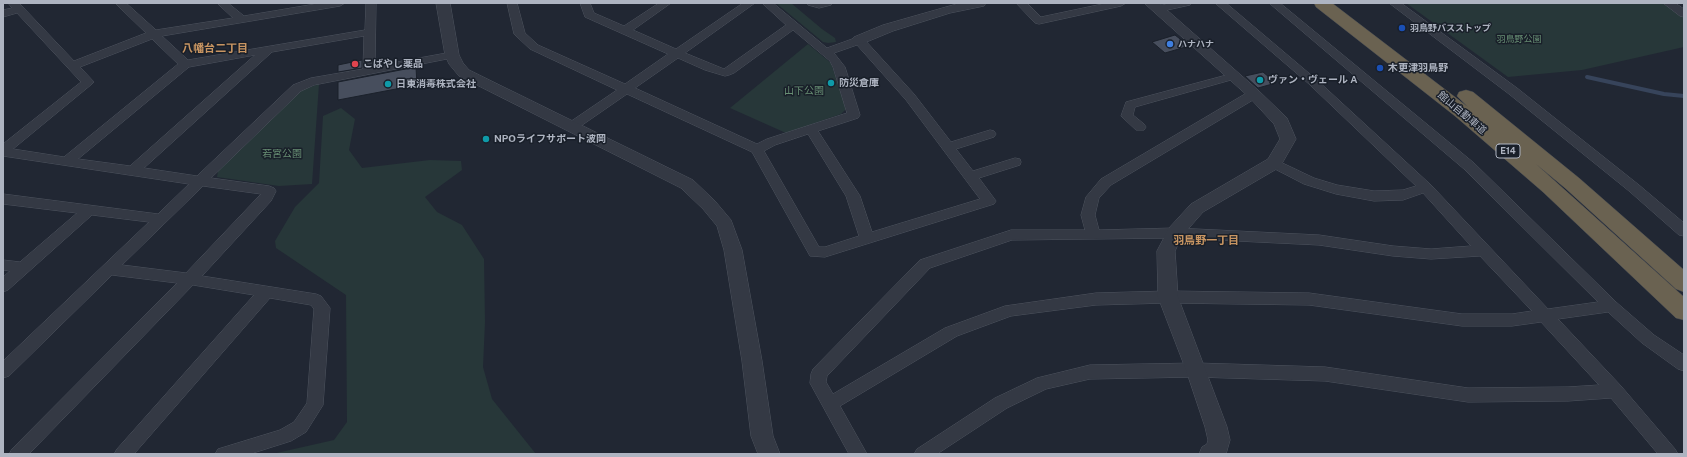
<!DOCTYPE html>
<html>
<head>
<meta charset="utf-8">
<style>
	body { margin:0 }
	#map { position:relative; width:1687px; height:457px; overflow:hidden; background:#212733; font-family:"Public Sans",sans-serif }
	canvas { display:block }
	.frame { position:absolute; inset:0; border:4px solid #aeb4c1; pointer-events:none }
</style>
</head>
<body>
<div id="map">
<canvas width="1687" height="457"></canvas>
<div class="frame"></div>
</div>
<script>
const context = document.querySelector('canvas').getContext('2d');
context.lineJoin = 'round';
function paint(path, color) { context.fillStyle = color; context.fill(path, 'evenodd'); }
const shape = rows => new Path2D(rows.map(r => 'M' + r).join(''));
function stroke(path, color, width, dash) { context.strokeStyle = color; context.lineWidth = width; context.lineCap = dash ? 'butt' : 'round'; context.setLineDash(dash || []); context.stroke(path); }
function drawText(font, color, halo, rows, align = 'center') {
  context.font = font + ' "Public Sans","Noto Sans JP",sans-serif'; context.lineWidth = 3; context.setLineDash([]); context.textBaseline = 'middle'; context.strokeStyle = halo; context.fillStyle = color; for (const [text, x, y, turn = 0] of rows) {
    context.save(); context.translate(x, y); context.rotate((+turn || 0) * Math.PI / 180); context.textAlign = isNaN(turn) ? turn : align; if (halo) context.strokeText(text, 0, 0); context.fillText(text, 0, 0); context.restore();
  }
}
const green = shape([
	[776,3,791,3,822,29,835,38,836,42,828,43,823,42],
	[1406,3,1663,3,1684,17,1684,47,1582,70,1508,77],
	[808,44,831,63,846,109,841,114,786,133,730,108],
	[319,84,312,184,279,186,217,177,218,171,302,90],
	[341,108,355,119,349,150,362,168,430,160,461,161,462,170,425,197,437,212,462,225,484,259,485,322,483,367,492,399,536,454,272,454,334,440,347,422,346,295,276,248,275,241,295,207,319,183,323,116]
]);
const stream = shape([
	[1587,77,1664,94,1684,96]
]);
const building = shape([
	[1175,35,1189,46,1165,53,1152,42,1175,35],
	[362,60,362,68,338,72,338,65,362,60],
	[416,67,417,85,338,100,338,82,416,67],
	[1263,72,1276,83,1258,88,1245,76,1263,72]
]);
const minor = shape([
	[8,3,19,3,74,61,146,33,115,3,126,3,156,30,233,18,217,3,228,3,244,16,321,3,345,3,340,6,162,36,188,60,365,30,366,3,376,3,375,66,452,52,456,53,458,55,456,57,452,58,314,85,301,91,211,178,269,186,274,188,276,191,271,201,202,276,316,294,321,296,330,308,323,405,306,432,291,441,250,454,215,454,218,449,280,430,294,422,307,403,314,309,311,305,270,298,134,454,114,454,117,449,254,295,193,285,29,454,9,454,12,449,177,283,112,275,9,376,3,378,3,361,149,222,92,215,8,290,3,292,3,277,10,271,3,270,3,260,20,262,77,213,3,204,3,194,158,214,189,184,3,156,3,144,81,82,17,13,3,17,3,10,12,8,8,3],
	[364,36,363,69,311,78,293,85,197,176,144,168,272,52,364,36],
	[152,39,178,64,64,157,13,149,92,84,94,82,80,67,152,39],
	[255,55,130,166,78,159,189,67,255,55],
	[203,186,261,194,186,273,122,265,203,186],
	[507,3,517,3,525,33,538,45,625,84,668,54,585,17,580,3,590,3,594,13,624,26,659,3,671,3,633,30,676,49,743,3,755,3,685,53,724,69,786,25,762,3,773,3,827,48,855,38,863,38,914,94,951,142,990,130,994,131,996,134,994,137,956,149,973,171,1015,158,1020,159,1021,162,1020,165,979,178,996,201,994,204,825,257,810,256,752,152,627,94,575,130,567,130,565,127,567,124,617,90,530,49,514,34,507,3],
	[793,30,830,61,833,67,847,113,767,139,757,144,635,88,678,58,705,70,725,76,729,75,734,73,793,30],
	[857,45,906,100,980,199,872,232,860,196,818,131,858,118,860,115,845,67,834,53,857,45],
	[808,134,846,196,859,236,825,247,819,247,764,151,775,145,808,134],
	[807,3,832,3,831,5,819,8,808,5,807,3],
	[1016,3,1027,3,1041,17,1107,3,1126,3,1121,6,1039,24,1035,23,1016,3],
	[1171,3,1191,3,1190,5,1158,12,1153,9,1154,7,1171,3],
	[1215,3,1226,3,1317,80,1431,185,1548,309,1598,302,1464,169,1269,3,1280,3,1474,163,1616,302,1654,335,1684,355,1684,371,1678,369,1642,343,1608,312,1558,319,1621,386,1675,449,1678,454,1658,454,1611,398,1568,401,1468,402,1325,381,1196,377,1090,379,1046,389,1007,408,937,454,914,454,917,449,995,398,1037,378,1090,365,1196,363,1325,367,1468,388,1568,387,1599,385,1541,322,1512,326,1462,326,1309,305,1168,303,1096,305,1011,316,957,336,840,406,867,454,849,454,810,383,811,374,813,369,920,260,1011,230,1085,230,1081,215,1086,197,1101,179,1250,91,1254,90,1258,91,1260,94,1258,97,1111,185,1099,198,1095,215,1099,230,1175,228,1319,235,1393,246,1431,249,1471,246,1423,193,1403,200,1374,201,1336,194,1304,184,1269,166,1268,163,1269,160,1274,159,1314,178,1337,185,1374,191,1403,190,1416,186,1309,84,1215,3],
	[1175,238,1319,245,1393,256,1431,259,1480,256,1532,311,1512,314,1462,314,1309,293,1168,291,1096,293,1005,306,945,328,833,394,826,382,827,376,930,268,1012,240,1175,238],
	[1389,3,1401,3,1517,88,1639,185,1684,223,1684,236,1679,235,1629,191,1509,94,1389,3],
	[1663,3,1675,3,1684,9,1684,17,1680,16,1663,3],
	[1234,73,1238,74,1240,76,1238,78,1135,107,1133,115,1144,124,1146,127,1144,130,1136,130,1121,116,1126,102,1234,73]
]);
const tertiary = shape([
	[436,3,450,3,459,55,463,63,469,70,693,180,715,201,731,220,742,250,762,361,773,436,780,454,758,454,751,436,742,361,724,250,717,226,703,209,681,188,459,76,449,64,445,55,436,3],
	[960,3,986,3,984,6,950,13,893,31,864,43,859,44,854,43,852,40,854,37,883,25,960,3],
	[1144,3,1159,3,1259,91,1287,118,1296,139,1280,167,1203,212,1182,236,1175,251,1178,297,1227,427,1230,440,1226,454,1199,454,1202,447,1207,444,1208,440,1205,427,1186,370,1158,297,1157,251,1169,228,1191,204,1268,159,1280,139,1274,124,1249,97,1144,3]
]);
const motorway = shape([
	[1314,3,1332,3,1468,107,1457,96,1459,92,1466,90,1473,92,1579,178,1684,270,1684,292,1676,289,1565,188,1536,164,1684,297,1684,320,1676,318,1543,192,1455,116,1316,7,1314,3]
]);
const markers = [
	[1402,28,4,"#1a4fb4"],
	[1170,44,4,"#3f7fe0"],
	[355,64,4,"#e0444e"],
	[1380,68,4,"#1a4fb4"],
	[1260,80,4,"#0f9aa8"],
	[831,83,4,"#0f9aa8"],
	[388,84,4,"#0f9aa8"],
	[486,139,4,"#0f9aa8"]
];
const farPoinames = [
	["羽鳥野バスストップ",1410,28],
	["ハナハナ",1178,44]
];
const farParknames = [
	["羽鳥野公園",1519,39]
];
const shields = [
	[1508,151,24]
];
const shieldNames = [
	["E14",1508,151]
];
const poiNames = [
	["こばやし薬品",363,64],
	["木更津羽鳥野",1388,68],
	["ヴァン・ヴェール A",1268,80],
	["防災倉庫",839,83],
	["日東消毒株式会社",396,84],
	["NPOライフサポート波岡",494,139]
];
const parkNames = [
	["山下公園",804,91],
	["若宮公園",282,154]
];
const streetNames = [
	["館山自動車道",1462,113,40]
];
const neighbourhoodNames = [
	["八幡台二丁目",215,49],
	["羽鳥野一丁目",1206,241]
];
paint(green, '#273739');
stroke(stream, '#37445b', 4);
paint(building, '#474e5d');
stroke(building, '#1b212b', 1);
stroke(minor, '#4e545f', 1);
stroke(tertiary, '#4e545f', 1);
stroke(motorway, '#3e444f', 1);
paint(minor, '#343944');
paint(tertiary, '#343944');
paint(motorway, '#6a6251');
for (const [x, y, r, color] of markers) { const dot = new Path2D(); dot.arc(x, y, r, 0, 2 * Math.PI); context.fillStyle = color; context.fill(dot); stroke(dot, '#191f29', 1.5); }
drawText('bold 9px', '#aeb4c1', '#191f29', farPoinames, 'left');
drawText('9px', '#688f74', '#191f29', farParknames);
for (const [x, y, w] of shields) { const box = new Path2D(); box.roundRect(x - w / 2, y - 7, w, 14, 3); context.fillStyle = '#191f29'; context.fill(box); stroke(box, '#aeb4c1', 1); }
drawText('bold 9px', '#aeb4c1', null, shieldNames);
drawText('bold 10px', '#aeb4c1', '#191f29', poiNames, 'left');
drawText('10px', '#688f74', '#191f29', parkNames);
drawText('10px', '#aeb4c1', '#191f29', streetNames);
drawText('bold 11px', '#c89562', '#191f29', neighbourhoodNames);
</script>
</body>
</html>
